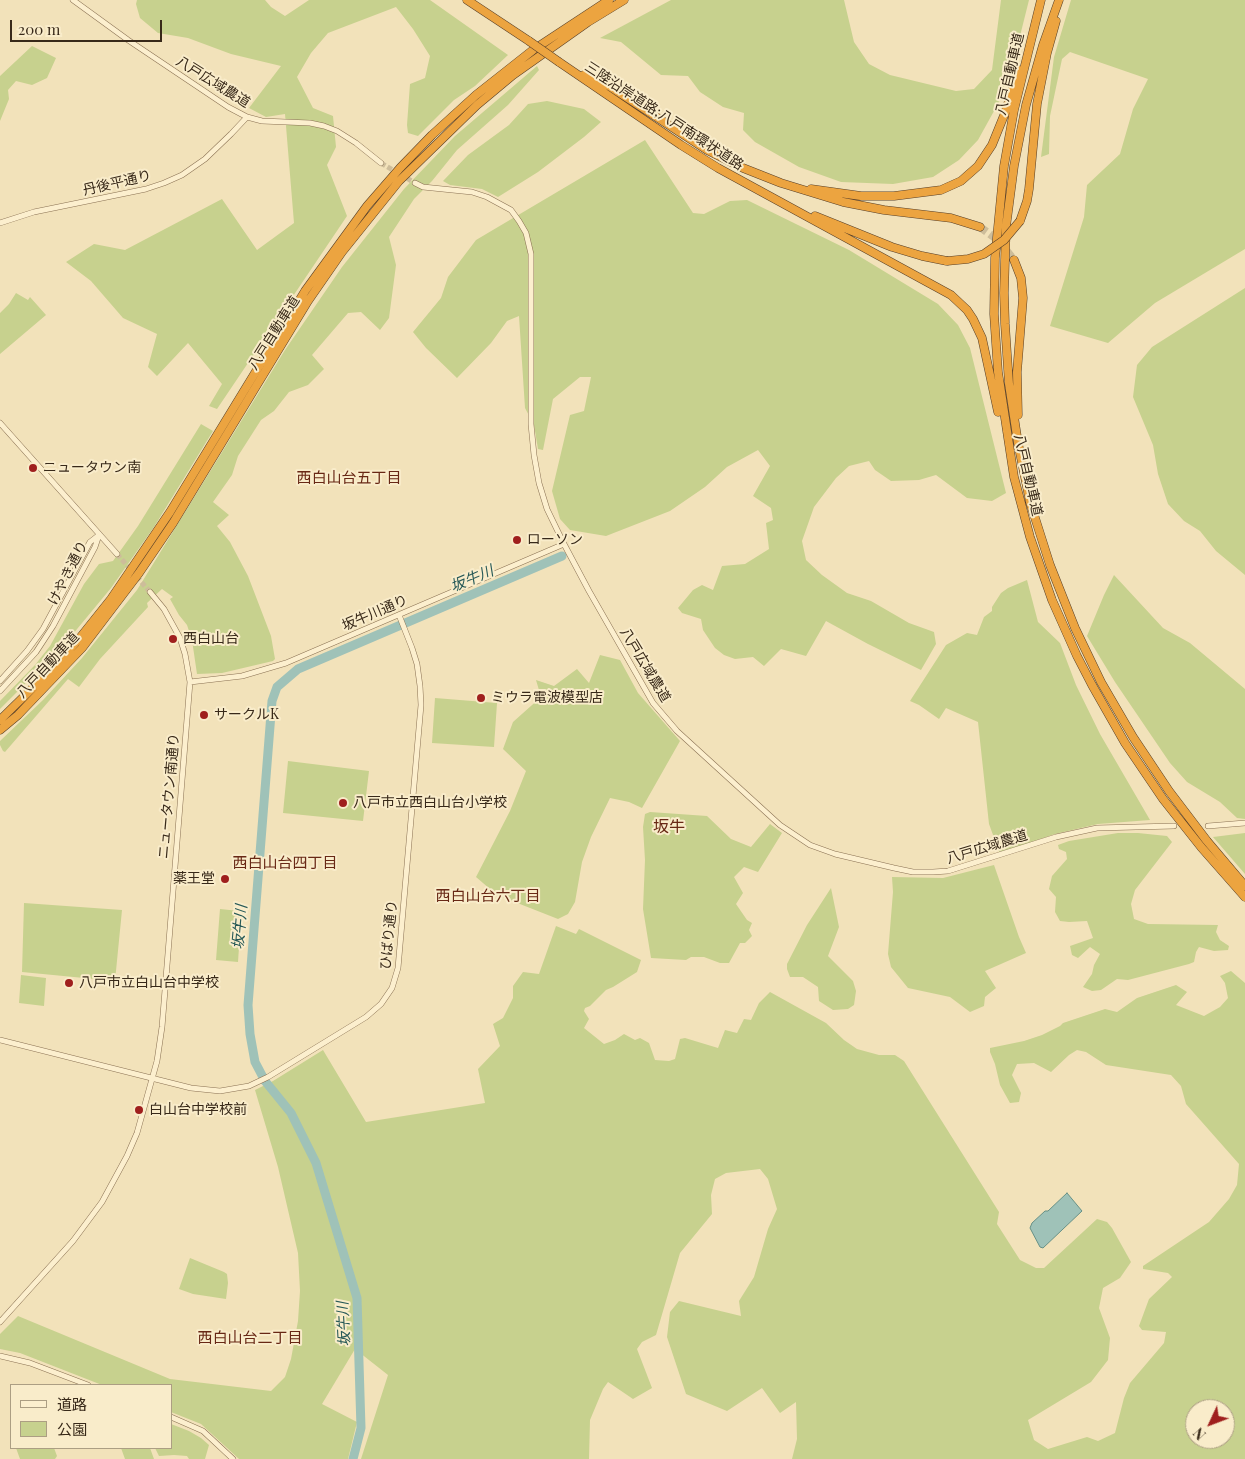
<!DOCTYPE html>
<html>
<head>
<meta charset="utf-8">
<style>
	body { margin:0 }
	#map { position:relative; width:1245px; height:1459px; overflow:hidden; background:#f2e2ba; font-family:"Playfair Display","Noto Sans JP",serif }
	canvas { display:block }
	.legend { position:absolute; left:10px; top:1384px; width:162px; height:65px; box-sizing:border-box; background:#f9ecca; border:1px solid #ac9e83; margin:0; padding:6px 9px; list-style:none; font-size:15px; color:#382919 }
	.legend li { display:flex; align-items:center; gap:10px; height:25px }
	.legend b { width:25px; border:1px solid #ac9e83 }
	.north { position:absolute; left:1185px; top:1399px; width:50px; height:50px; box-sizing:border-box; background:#f9ecca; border:1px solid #ac9e83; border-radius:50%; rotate:227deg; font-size:14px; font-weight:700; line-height:20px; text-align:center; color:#382919 }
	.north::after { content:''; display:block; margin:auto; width:18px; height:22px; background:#9f1f1d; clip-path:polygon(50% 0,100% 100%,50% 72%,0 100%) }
	.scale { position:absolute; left:10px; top:20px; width:152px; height:22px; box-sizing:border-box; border:2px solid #382919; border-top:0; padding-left:6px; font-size:15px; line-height:18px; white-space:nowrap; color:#382919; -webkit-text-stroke:4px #f9ecca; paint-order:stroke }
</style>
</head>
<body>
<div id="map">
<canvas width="1245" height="1459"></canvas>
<ul class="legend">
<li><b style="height:6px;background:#fcefce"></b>道路</li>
<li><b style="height:14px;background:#c7d18e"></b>公園</li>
</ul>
<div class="north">N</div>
<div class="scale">200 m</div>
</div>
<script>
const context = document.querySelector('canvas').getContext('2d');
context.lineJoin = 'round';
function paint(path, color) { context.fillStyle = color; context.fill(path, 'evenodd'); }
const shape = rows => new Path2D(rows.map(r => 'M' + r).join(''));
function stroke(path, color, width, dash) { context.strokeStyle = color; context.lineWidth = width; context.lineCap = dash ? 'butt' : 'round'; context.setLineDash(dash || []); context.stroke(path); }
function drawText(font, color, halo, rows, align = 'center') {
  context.font = font + ' "Playfair Display","Noto Sans JP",serif'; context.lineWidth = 4; context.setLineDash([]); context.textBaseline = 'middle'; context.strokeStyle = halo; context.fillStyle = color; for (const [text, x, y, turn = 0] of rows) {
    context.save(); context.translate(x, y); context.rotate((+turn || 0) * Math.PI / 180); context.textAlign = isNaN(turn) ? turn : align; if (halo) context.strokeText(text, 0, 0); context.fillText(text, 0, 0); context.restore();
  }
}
const green = shape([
	[137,0,265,0,271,7,285,16,309,0,430,0,508,55,475,86,454,100,418,136,408,133,407,125,410,84,425,78,430,56,413,29,396,7,328,33,311,53,297,77,313,108,333,116,336,147,327,165,347,216,217,409,209,406,222,384,188,343,157,376,148,367,157,334,123,318,91,281,66,262,94,244,125,250,222,199,257,250,294,223,285,114,266,117,249,108,281,66,231,54,188,38,158,33,140,18,136,4],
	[671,0,844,0,854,42,869,64,890,75,956,91,974,89,992,70,1001,0,1029,0,1016,52,999,102,978,140,959,160,933,177,893,184,841,182,799,167,755,142,743,130,744,113,723,107,700,92,688,76,661,75,621,42,600,38],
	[1071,0,1245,0,1245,249,1155,303,1108,343,1050,326,1084,217,1087,185,1120,154,1133,109,1148,79,1070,52,1062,59,1050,116,1049,154,1041,157,1054,57],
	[32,46,56,58,47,78,32,85,16,81,8,90,9,99,0,121,0,76],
	[537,66,539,70,508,105,457,150,432,181,414,199,389,237,396,265,389,318,380,330,361,312,348,313,312,355,324,369,308,385,289,392,274,411,261,420,238,456,232,475,213,502,229,515,217,526,230,542,248,576,271,636,275,659,273,661,222,673,197,674,192,640,187,625,179,615,170,599,173,597,162,589,147,603,148,607,100,659,79,687,68,679,5,752,3,751,0,745,0,741,43,700,82,658,137,590,285,350,342,267,404,189,455,136],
	[547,101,584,109,601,122,584,137,538,172,498,197,482,189,450,185,443,181,468,155,509,125,528,104],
	[645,140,693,213,704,214,730,201,747,200,849,250,938,304,958,325,970,348,1006,493,992,501,967,498,936,475,919,480,891,481,875,470,869,461,849,466,836,478,814,507,802,541,806,560,822,575,847,593,871,601,909,623,934,632,936,644,921,670,868,644,826,621,806,656,781,649,764,666,753,657,735,659,724,655,715,648,703,630,701,619,682,613,678,608,693,590,702,585,713,590,722,566,745,564,769,549,766,523,773,520,771,508,753,496,770,466,758,450,727,467,705,487,670,511,606,536,570,530,560,519,552,491,570,415,584,411,591,377,580,377,553,399,543,450,538,449,534,425,525,408,519,316,507,321,491,343,457,378,426,348,413,332,441,298,448,277,476,240],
	[1245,288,1245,575,1216,551,1200,531,1184,521,1168,504,1158,474,1153,445,1133,397,1137,365,1152,347],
	[16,293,28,300,30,297,46,315,0,354,0,313,9,304],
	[201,424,213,431,154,527,111,588,63,646,0,709,0,701,35,665,50,646,84,584,99,564,113,561,138,526],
	[1114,575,1163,628,1190,643,1245,689,1245,819,1237,818,1220,802,1187,782,1170,763,1115,682,1087,636,1104,595],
	[1027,580,1038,622,1060,643,1076,685,1100,734,1150,820,1098,824,1055,834,1000,854,989,824,978,722,946,708,939,719,919,705,910,701,946,645,967,633,977,635,984,617,992,611,992,607,1001,593,1008,588],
	[600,655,620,660,638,693,680,741,642,808,629,802,610,798,591,837,582,862,575,902,568,914,558,919,497,895,476,877,510,811,526,771,503,749,513,722,541,697,536,680,554,686,577,669,589,683],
	[435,698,497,703,494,747,432,743],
	[288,761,369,771,363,821,283,813],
	[650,812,707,816,731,839,751,847,770,824,782,833,758,872,744,867,734,877,743,893,736,904,747,920,752,923,749,930,752,936,745,943,740,943,729,963,720,963,704,957,691,957,686,960,651,958,643,909,645,860,643,827,645,814],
	[1118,833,1138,833,1167,836,1172,842,1135,890,1131,904,1134,919,1148,924,1218,925,1216,932,1220,940,1229,946,1228,950,1214,951,1199,947,1196,952,1194,962,1189,964,1128,980,1117,979,1101,990,1092,991,1083,987,1092,974,1094,965,1100,954,1090,947,1078,958,1072,955,1070,946,1093,938,1087,921,1069,922,1060,921,1055,912,1056,897,1049,889,1052,876,1067,859,1066,852,1059,849,1058,845,1069,841],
	[1245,833,1245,874,1213,837],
	[994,865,1019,937,1026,953,985,971,996,988,985,997,984,1006,970,1012,950,997,908,988,891,967,888,954,893,892,892,877,943,878],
	[831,888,839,927,828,956,853,981,856,991,854,1005,848,1009,833,1010,819,1001,818,987,803,977,790,977,787,969,787,964,807,925],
	[24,903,122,910,115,981,22,972],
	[220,909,239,911,241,917,238,962,216,960],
	[556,926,576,934,579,929,641,960,637,972,613,987,606,990,590,1006,585,1008,584,1011,589,1019,584,1028,604,1044,615,1040,624,1034,635,1040,640,1038,649,1043,655,1060,669,1061,675,1059,680,1039,685,1038,718,1048,725,1030,737,1033,744,1019,751,1020,759,1003,770,992,826,1023,844,1040,857,1049,879,1055,895,1055,904,1061,999,1212,997,1224,1020,1260,1036,1268,1044,1268,1097,1219,1107,1222,1112,1228,1131,1262,1120,1278,1103,1288,1099,1308,1110,1338,1108,1360,1091,1382,1028,1420,1034,1440,1048,1449,1087,1437,1098,1441,1115,1433,1124,1398,1130,1383,1164,1343,1166,1332,1142,1330,1139,1326,1149,1299,1172,1277,1168,1273,1143,1269,1143,1266,1209,1222,1229,1199,1237,1185,1239,1164,1186,1104,1181,1086,1171,1075,1106,1065,1086,1052,1077,1050,1069,1055,1051,1072,1034,1063,1017,1064,1012,1075,1021,1093,1019,1102,1010,1103,1000,1085,995,1064,990,1052,990,1048,1024,1041,1042,1035,1060,1026,1063,1023,1105,1009,1117,1012,1137,998,1176,985,1187,992,1176,1005,1204,1016,1220,1007,1228,998,1225,983,1220,976,1231,971,1245,983,1245,1459,792,1459,797,1439,796,1402,780,1413,762,1388,727,1411,686,1394,667,1337,670,1312,679,1301,741,1316,739,1301,754,1277,768,1229,777,1209,768,1179,760,1169,726,1173,715,1179,711,1195,712,1214,680,1253,656,1335,642,1342,637,1349,652,1388,633,1399,608,1382,603,1389,590,1420,589,1459,361,1459,388,1375,355,1349,322,1404,357,1422,348,1459,239,1459,201,1424,171,1412,171,1385,102,1385,20,1353,0,1349,0,1334,18,1316,170,1379,271,1391,285,1377,291,1359,298,1321,300,1291,298,1253,278,1167,255,1090,273,1081,323,1050,366,1122,485,1103,478,1069,500,1046,493,1024,503,1018,513,998,513,986,523,972,539,974],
	[1195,1409,1225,1409,1225,1439,1195,1439],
	[21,975,46,978,44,1006,19,1003],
	[190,1258,224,1272,227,1274,228,1283,226,1299,193,1294,179,1289],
	[171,1424,189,1431,201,1438,209,1445,205,1459,189,1459,187,1456,174,1455,159,1456,155,1448,171,1448],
	[16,1448,54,1448,57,1456,55,1459,20,1459],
	[121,1448,150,1448,154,1459,125,1459]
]);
const water = shape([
	[1067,1193,1082,1211,1043,1248,1040,1247,1030,1228,1032,1223,1045,1211,1048,1211,1067,1193]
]);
const river = shape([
	[353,1459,361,1428,357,1298,316,1163,291,1113,265,1081,255,1062,250,1034,248,1005,272,701,277,687,298,669,562,556]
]);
const tertiaryTunnel = shape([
	[381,163,415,183],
	[117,554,150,592]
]);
const motorwayTunnel = shape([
	[980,227,998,240,1014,260]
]);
const tertiary = shape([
	[73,0,128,40,228,107,247,117,262,121,310,123,324,126,337,131,356,143,381,163],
	[415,183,423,187,472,192,487,197,511,210,519,221,526,233,531,254,531,424,534,455,539,483,547,509,564,544,589,591,653,703,677,731,780,825,810,845,835,854,894,868,913,872,933,872,948,871,1056,837,1097,828,1174,826],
	[0,223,34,212,146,189,164,183,182,175,205,159,231,134,247,117],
	[0,423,117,554],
	[0,681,27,651,43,629,90,542,99,535],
	[190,682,242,676,286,663,564,544],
	[0,691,36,652,53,626,95,547,99,535],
	[1208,826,1245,823],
	[0,1040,191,1088,220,1091,249,1086,268,1077,366,1017,381,1004,392,988,398,968,421,705,420,686,417,664,412,648,399,615],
	[0,1322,73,1241,102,1202,127,1156,137,1133,157,1061,162,1027,190,682,185,654,180,638,164,609,150,592],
	[0,1356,30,1363,88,1385],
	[171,1417,203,1431,233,1459]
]);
const motorway = shape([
	[467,0,529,41],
	[1041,0,1014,110,1004,166,995,258,994,314,998,372,1014,477,1030,537,1052,600,1077,656,1092,685,1125,743,1163,799,1201,847,1245,897],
	[1059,0,1043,45,1026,105,1014,166,1006,227,1004,293,1005,324,1009,384,1018,443,1030,502,1050,565,1075,628,1101,682,1133,737,1169,791,1207,841,1245,886],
	[559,62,681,145,718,168,951,295,967,310,973,319,982,338,998,412],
	[584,75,609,86,707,150,743,168,781,183,843,202,884,210,951,218,980,227],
	[811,189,861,196,894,196,941,190,961,181,978,166,992,145,1005,113,1019,70],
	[815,216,892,247,922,256,947,261],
	[1020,221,1027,201,1029,189,1037,104,1047,53,1056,21],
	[1014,260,1021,278,1023,298,1017,372,1018,415],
	[0,720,49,672,79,639,111,599,170,512,305,291,367,206,400,168,432,135,476,95,533,50,609,0],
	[0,730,18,715,82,648,139,573,173,523,308,301,342,252,399,181,477,105,513,75,588,22,624,0]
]);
const motorwayBridge = shape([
	[529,41,559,62],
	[947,261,968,259,984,254,1004,240,1020,221]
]);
const markers = [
	[33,468,5,"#9f1f1d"],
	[517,540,5,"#9f1f1d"],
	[173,639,5,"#9f1f1d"],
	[481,698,5,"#9f1f1d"],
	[204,715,5,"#9f1f1d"],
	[343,803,5,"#9f1f1d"],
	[225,879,5,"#9f1f1d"],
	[69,983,5,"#9f1f1d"],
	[139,1110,5,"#9f1f1d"]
];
const streetNames = [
	["八戸自動車道",1010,74,-77],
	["八戸広域農道",213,82,32],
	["三陸沿岸道路;八戸南環状道路",664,116,33],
	["丹後平通り",117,183,-13],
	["八戸自動車道",274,333,-58],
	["八戸自動車道",1028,475,77],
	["けやき通り",68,573,-63],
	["坂牛川通り",375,613,-23],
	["八戸自動車道",48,665,-47],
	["八戸広域農道",645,665,59],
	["ニュータウン南通り",169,796,-85],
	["八戸広域農道",987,847,-17],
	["ひばり通り",389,935,-84]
];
const poiNames = [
	["ニュータウン南",43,468],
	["ローソン",527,540],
	["西白山台",183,639],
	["ミウラ電波模型店",491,698],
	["サークルK",214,715],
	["八戸市立西白山台小学校",353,803],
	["薬王堂",215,879,"right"],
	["八戸市立白山台中学校",79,983],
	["白山台中学校前",149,1110]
];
const neighbourhoodNames = [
	["西白山台五丁目",349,478],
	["西白山台四丁目",285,863],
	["西白山台六丁目",488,896],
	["西白山台二丁目",250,1338]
];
const waterNames = [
	["坂牛川",472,579,-23],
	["坂牛川",240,927,-85],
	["坂牛川",344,1324,-93]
];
const quarterNames = [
	["坂牛",669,827]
];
paint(green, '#c7d18e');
paint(water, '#9fc2b8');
stroke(water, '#669086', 1);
stroke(river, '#9fc2b8', 9);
stroke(tertiaryTunnel, '#cdbd9a', 5, [5, 2.5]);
stroke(motorwayTunnel, '#cdbd9a', 8, [8, 4]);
stroke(tertiary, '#8a7153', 6);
stroke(motorway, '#573f28', 9);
stroke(tertiary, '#fcefce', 5);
stroke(motorway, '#eca440', 8);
stroke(motorwayBridge, '#573f28', 9, []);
stroke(motorwayBridge, '#eca440', 8);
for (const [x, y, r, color] of markers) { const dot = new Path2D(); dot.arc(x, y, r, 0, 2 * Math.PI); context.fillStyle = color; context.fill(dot); stroke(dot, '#f9ecca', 2); }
drawText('14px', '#382919', '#f9ecca', streetNames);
drawText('14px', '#382919', '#f9ecca', poiNames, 'left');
drawText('15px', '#682815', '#f9ecca', neighbourhoodNames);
drawText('italic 15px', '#275957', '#f9ecca', waterNames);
drawText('16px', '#682815', '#f9ecca', quarterNames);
</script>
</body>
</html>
